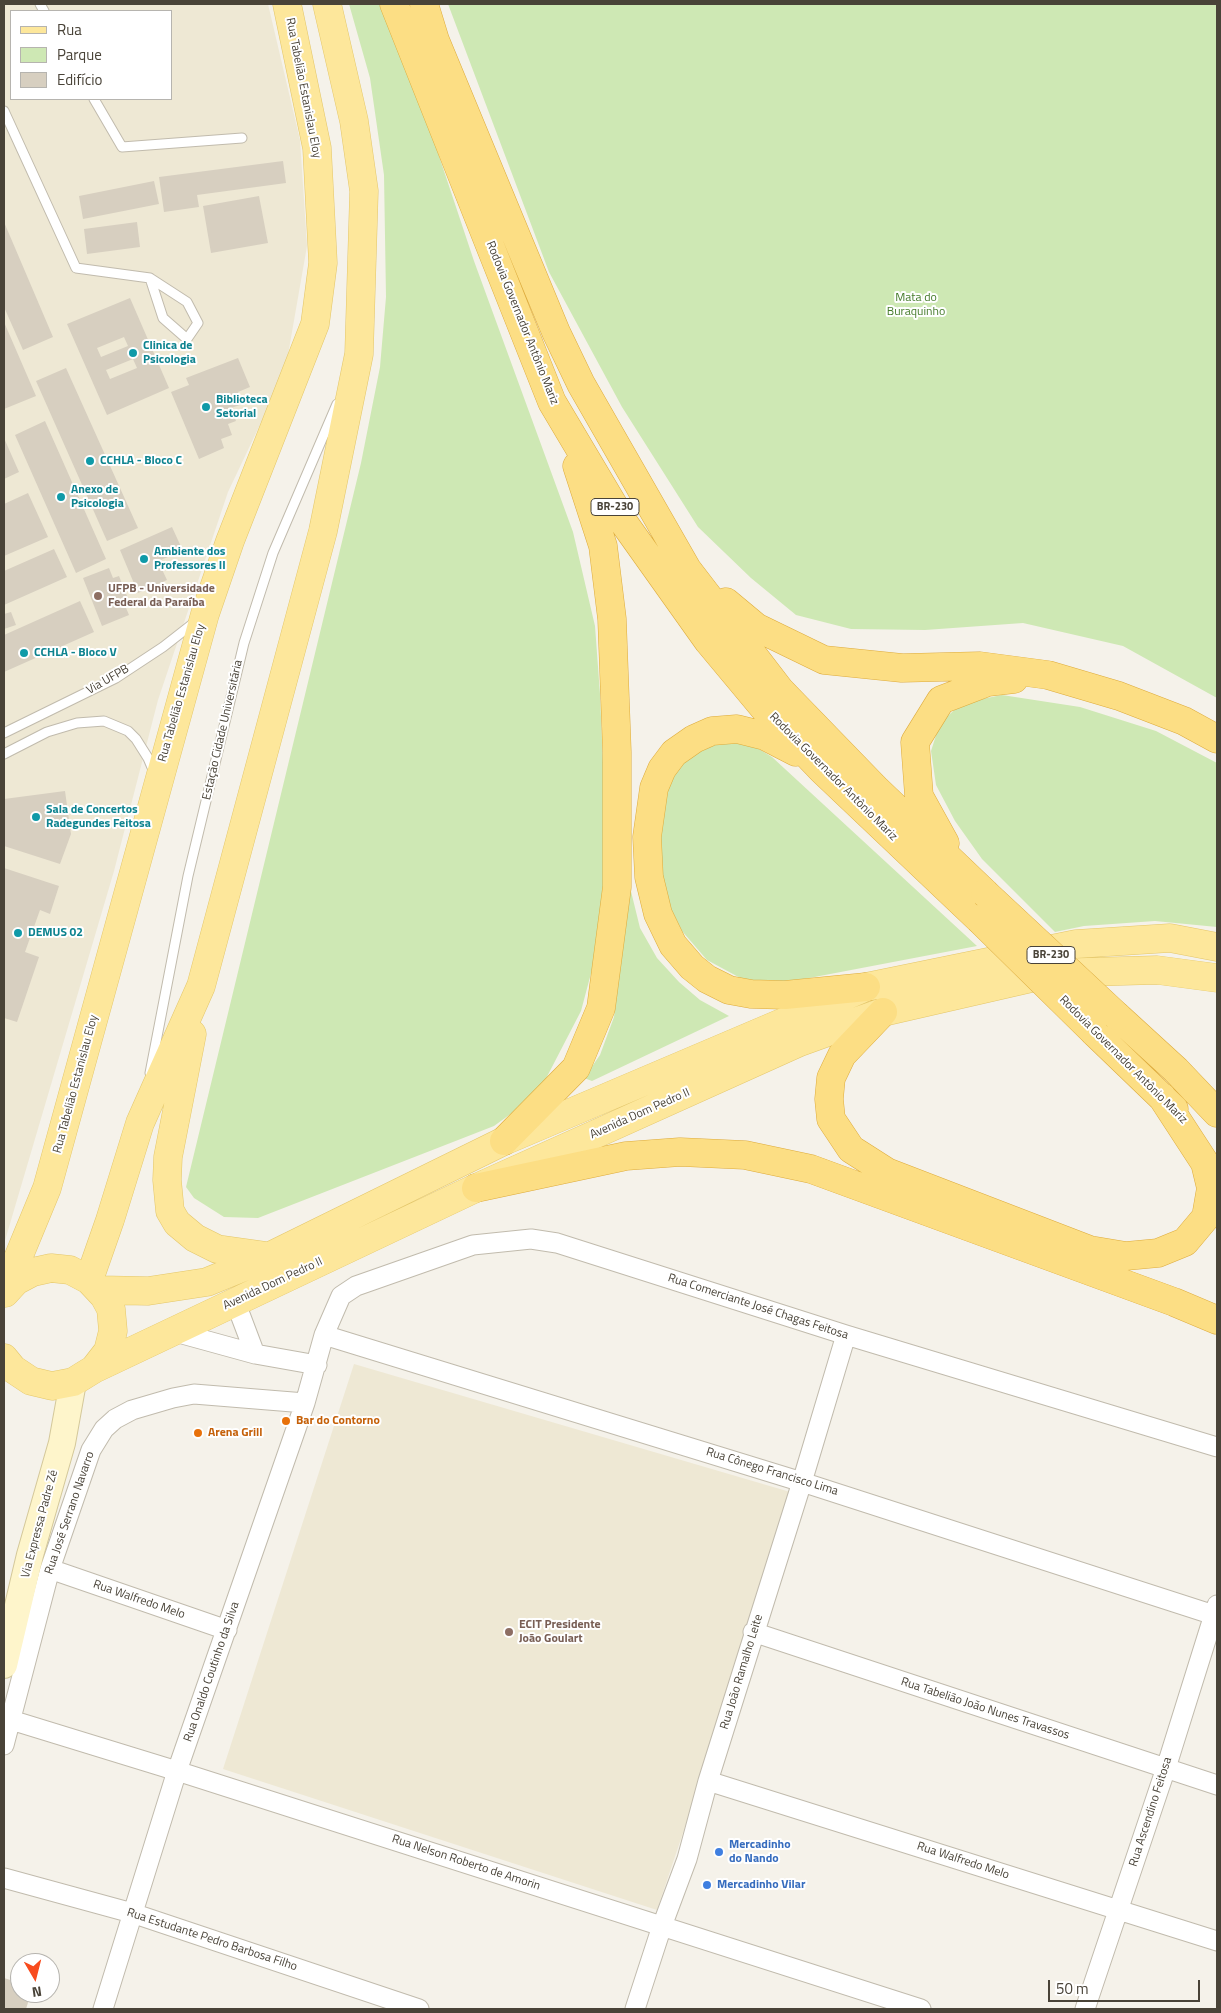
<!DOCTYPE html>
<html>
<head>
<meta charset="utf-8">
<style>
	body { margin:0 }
	#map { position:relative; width:1221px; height:2013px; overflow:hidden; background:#f5f2ea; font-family:"Titillium Web",sans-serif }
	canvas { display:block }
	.frame { position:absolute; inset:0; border:5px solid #494338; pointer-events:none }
	.legend { position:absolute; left:10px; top:10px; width:162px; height:90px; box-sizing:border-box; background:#fff; border:1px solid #b6b4af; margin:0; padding:6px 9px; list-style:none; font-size:15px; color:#494338 }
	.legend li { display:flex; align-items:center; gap:10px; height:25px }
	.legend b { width:25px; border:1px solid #b6b4af }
	.north { position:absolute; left:10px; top:1953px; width:50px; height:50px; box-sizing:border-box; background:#fff; border:1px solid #b6b4af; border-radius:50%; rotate:172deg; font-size:14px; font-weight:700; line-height:20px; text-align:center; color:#494338 }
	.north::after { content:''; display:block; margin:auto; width:18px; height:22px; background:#f84c1e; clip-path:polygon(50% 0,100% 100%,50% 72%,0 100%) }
	.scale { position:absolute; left:1048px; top:1980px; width:152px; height:22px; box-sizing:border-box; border:2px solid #494338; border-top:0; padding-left:6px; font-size:15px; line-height:18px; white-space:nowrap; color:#494338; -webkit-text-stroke:4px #fff; paint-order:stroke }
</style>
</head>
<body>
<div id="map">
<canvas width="1221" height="2013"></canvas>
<div class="frame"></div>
<ul class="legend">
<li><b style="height:6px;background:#fde79b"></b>Rua</li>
<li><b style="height:14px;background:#cee8b4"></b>Parque</li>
<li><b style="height:14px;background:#d7cfc0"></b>Edifício</li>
</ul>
<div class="north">N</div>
<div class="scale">50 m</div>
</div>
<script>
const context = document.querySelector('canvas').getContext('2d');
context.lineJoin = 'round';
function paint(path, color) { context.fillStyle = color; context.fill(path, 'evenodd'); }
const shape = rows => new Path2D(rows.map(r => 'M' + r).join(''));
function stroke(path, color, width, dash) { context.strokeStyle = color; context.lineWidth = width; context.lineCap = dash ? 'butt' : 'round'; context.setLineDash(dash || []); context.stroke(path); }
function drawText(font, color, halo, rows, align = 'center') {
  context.font = font + ' "Titillium Web",sans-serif'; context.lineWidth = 4; context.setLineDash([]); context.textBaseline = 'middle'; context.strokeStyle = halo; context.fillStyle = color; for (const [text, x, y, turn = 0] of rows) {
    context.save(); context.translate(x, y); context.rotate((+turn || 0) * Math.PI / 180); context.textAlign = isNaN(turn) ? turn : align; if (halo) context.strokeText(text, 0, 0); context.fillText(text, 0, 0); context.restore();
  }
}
const education = shape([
	[4,4,268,4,300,140,307,246,285,372,228,492,158,700,114,871,4,1244],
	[11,11,171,11,171,99,11,99],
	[354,1364,797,1494,657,1910,223,1769]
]);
const green = shape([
	[349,4,380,4,435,144,474,261,573,532,595,626,600,694,607,855,602,932,581,1011,538,1094,494,1126,258,1218,224,1217,194,1198,186,1187,361,463,380,367,386,297,384,175,370,78],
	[448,4,1217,4,1217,698,1123,646,1023,623,925,630,851,629,796,615,751,578,698,527,622,407,549,272],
	[1002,695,1080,707,1156,731,1217,763,1217,927,1155,921,1084,926,1055,932,982,859,955,821,936,785,931,751,940,723,962,703],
	[726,739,749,743,772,757,977,946,783,983,744,980,707,960,682,931,661,889,659,786,685,756],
	[626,871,640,928,657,958,679,982,700,1000,729,1016,592,1081,584,1078,600,1055,614,1017,622,952]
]);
const building = shape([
	[283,161,286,183,197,195,199,207,164,212,159,177],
	[154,181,159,204,83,219,79,196],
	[259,196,268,243,211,253,203,206],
	[4,222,53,337,23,350,4,307],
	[137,222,140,247,87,254,84,229],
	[130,298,169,388,107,415,67,324],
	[124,337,128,346,101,357,97,348],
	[133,359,137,368,110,379,106,370],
	[4,322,36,396,4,409],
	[238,358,250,387,238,392,243,404,231,408,236,421,228,424,232,435,221,439,224,448,199,459,171,392,189,385,186,378],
	[66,368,138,528,107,541,36,381],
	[45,421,106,559,76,573,15,435],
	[4,438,19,472,4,479],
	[28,493,48,537,4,556,4,504],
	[172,527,183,551,158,561,167,580,138,593,120,550],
	[54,549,67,577,4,605,4,571],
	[109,568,113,578,119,576,129,601,124,603,129,615,102,626,83,578],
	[80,601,94,632,4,672,4,635],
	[11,612,16,625,4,629,4,614],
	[65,791,71,834,60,864,4,846,4,799],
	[4,868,59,886,50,914,40,910,25,952,39,957,17,1022,4,1018],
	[4,1978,20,1983,20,1993,31,1993,26,2009,4,2009]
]);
const service = shape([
	[40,4,44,11],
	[94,99,122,147,242,138],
	[4,111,76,268,150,278,187,302,198,323,187,339,163,318,150,278],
	[4,733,116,678,163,647,195,622],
	[4,754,47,732,77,723,104,721,128,731,136,739,148,758,154,772],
	[150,1073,188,876,244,643,273,553,337,404]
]);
const minor = shape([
	[235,1301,255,1354],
	[175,1332,255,1354,317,1365],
	[324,1335,802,1482,1217,1616],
	[50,1569,227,1630],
	[753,1632,1217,1785],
	[11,1720,177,1771,921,2009],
	[4,1745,50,1569,91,1450,104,1429,115,1419,132,1410,173,1398,194,1394,305,1403],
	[708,1781,1217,1941],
	[4,1878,132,1913,419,2009],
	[103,2009,177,1771,305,1403,324,1335,341,1296,356,1286,473,1245,531,1239,557,1243,846,1335,1217,1447],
	[635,2009,662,1926,687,1859,708,1781,802,1482,846,1335],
	[1085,2009,1166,1768,1217,1605]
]);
const secondary = shape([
	[4,1665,30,1555,62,1443,73,1382]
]);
const primary = shape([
	[192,1034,168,1157,167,1180,170,1211,177,1223,195,1238,217,1249,267,1256],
	[89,1280,110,1220,140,1123,201,986,323,531,359,354,364,191,354,121,327,4],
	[100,1290,148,1291,207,1282,268,1257,504,1141,866,987,1076,944,1170,938,1217,947],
	[4,1292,47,1188,205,614,230,541,315,324,323,263,317,148,287,4],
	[4,1358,13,1369,31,1381,52,1386,73,1382,94,1369,108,1351,113,1331,111,1309,104,1296,89,1280,70,1270,51,1268,33,1272,16,1281,5,1293],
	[94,1369,476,1188,800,1042,883,1012,1053,973,1157,970,1217,978]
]);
const trunk = shape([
	[394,4,552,402,624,523,708,641,773,719,822,770,979,919],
	[424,4,435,40,556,332,581,384,687,569,780,690,877,790,985,893],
	[726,602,756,627,824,660,902,668,980,666,1048,675,1119,696,1184,721,1217,739],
	[796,752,765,736,737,729,712,731,694,739,674,753,662,769,654,788,647,837,649,877,658,914,673,945,692,967,707,979,729,990,751,994,785,995,866,987],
	[945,843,919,796,915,742,941,700,988,682,1014,679],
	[883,1012,842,1055,831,1078,829,1099,831,1119,851,1149,887,1172,1090,1250,1126,1256,1158,1253,1185,1242,1206,1217,1211,1188,1205,1163,1162,1097],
	[1117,1016,1176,1070,1217,1113],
	[1094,1032,1174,1109],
	[504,1141,576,1068,601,1008,617,887,617,752,612,619,603,546,577,466],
	[476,1188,626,1156,680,1152,745,1155,811,1169,1174,1302,1217,1320]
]);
const trunkBridge = shape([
	[985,893,1117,1016],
	[979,919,1094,1032]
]);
const markers = [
	[133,353,5,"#0f9aa8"],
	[206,407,5,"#0f9aa8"],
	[90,461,5,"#0f9aa8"],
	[61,497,5,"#0f9aa8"],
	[144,559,5,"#0f9aa8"],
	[98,596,5,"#8d6e63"],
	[24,653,5,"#0f9aa8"],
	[36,817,5,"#0f9aa8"],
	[18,933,5,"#0f9aa8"],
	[286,1421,5,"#e8710a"],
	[198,1433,5,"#e8710a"],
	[509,1632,5,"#8d6e63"],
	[719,1852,5,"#3f7fe0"],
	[707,1885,5,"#3f7fe0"]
];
const shields = [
	[615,507,48],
	[1051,955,48]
];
const shieldNames = [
	["BR-230",615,507],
	["BR-230",1051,955]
];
const streetNames = [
	["Rua Tabelião Estanislau Eloy",303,88,79],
	["Rodovia Governador Antônio Mariz",522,323,68],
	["Via UFPB",108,680,-30],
	["Rua Tabelião Estanislau Eloy",182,693,-74],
	["Estação Cidade Universitária",223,730,-77],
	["Rodovia Governador Antônio Mariz",833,777,45],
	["Rodovia Governador Antônio Mariz",1123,1060,45],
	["Rua Tabelião Estanislau Eloy",76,1084,-75],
	["Avenida Dom Pedro II",640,1114,-24],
	["Avenida Dom Pedro II",273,1284,-25],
	["Rua Comerciante José Chagas Feitosa",758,1307,18],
	["Rua Cônego Francisco Lima",772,1472,17],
	["Rua José Serrano Navarro",70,1513,-71],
	["Via Expressa Padre Zé",40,1524,-75],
	["Rua Walfredo Melo",139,1600,19],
	["Rua Onaldo Coutinho da Silva",212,1672,-71],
	["Rua João Ramalho Leite",742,1672,-73],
	["Rua Tabelião João Nunes Travassos",985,1709,18],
	["Rua Ascendino Feitosa",1151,1812,-72],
	["Rua Walfredo Melo",963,1861,18],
	["Rua Nelson Roberto de Amorin",466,1863,18],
	["Rua Estudante Pedro Barbosa Filho",212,1940,18]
];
const parkNames = [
	["Mata do",916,298],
	["Buraquinho",916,312]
];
const cultureNames = [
	["Clinica de",143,346],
	["Psicologia",143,360],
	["Biblioteca",216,400],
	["Setorial",216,414],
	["CCHLA - Bloco C",100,461],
	["Anexo de",71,490],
	["Psicologia",71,504],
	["Ambiente dos",154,552],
	["Professores II",154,566],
	["CCHLA - Bloco V",34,653],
	["Sala de Concertos",46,810],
	["Radegundes Feitosa",46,824],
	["DEMUS 02",28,933]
];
const educationNames = [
	["UFPB - Universidade",108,589],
	["Federal da Paraíba",108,603],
	["ECIT Presidente",519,1625],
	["João Goulart",519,1639]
];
const foodNames = [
	["Bar do Contorno",296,1421],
	["Arena Grill",208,1433]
];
const shopNames = [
	["Mercadinho",729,1845],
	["do Nando",729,1859],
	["Mercadinho Vilar",717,1885]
];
paint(education, '#eee8d4');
paint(green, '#cee8b4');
paint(building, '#d7cfc0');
stroke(service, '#c1bbad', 11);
stroke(minor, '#c1bbad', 21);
stroke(secondary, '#d4c89a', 28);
stroke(primary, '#e3c66a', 29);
stroke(trunk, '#ddab3d', 29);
stroke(service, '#fff', 9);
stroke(minor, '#fff', 19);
stroke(secondary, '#fef5cb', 26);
stroke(primary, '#fde79b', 28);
stroke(trunk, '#fcde84', 28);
stroke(trunkBridge, '#ddab3d', 29, []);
stroke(trunkBridge, '#fcde84', 28);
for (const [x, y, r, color] of markers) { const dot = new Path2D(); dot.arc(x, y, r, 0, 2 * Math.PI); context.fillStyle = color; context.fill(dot); stroke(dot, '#fff', 2); }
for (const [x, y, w] of shields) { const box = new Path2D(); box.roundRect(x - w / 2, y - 8.5, w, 17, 4); context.fillStyle = '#fff'; context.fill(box); stroke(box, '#494338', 1); }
drawText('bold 11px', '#494338', null, shieldNames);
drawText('12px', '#494338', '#fff', streetNames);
drawText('12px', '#457b2b', '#fff', parkNames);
drawText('bold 12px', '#0d838f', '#fff', cultureNames, 'left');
drawText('bold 12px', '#785e54', '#fff', educationNames, 'left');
drawText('bold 12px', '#c56008', '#fff', foodNames, 'left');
drawText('bold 12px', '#366cbe', '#fff', shopNames, 'left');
</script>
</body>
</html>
